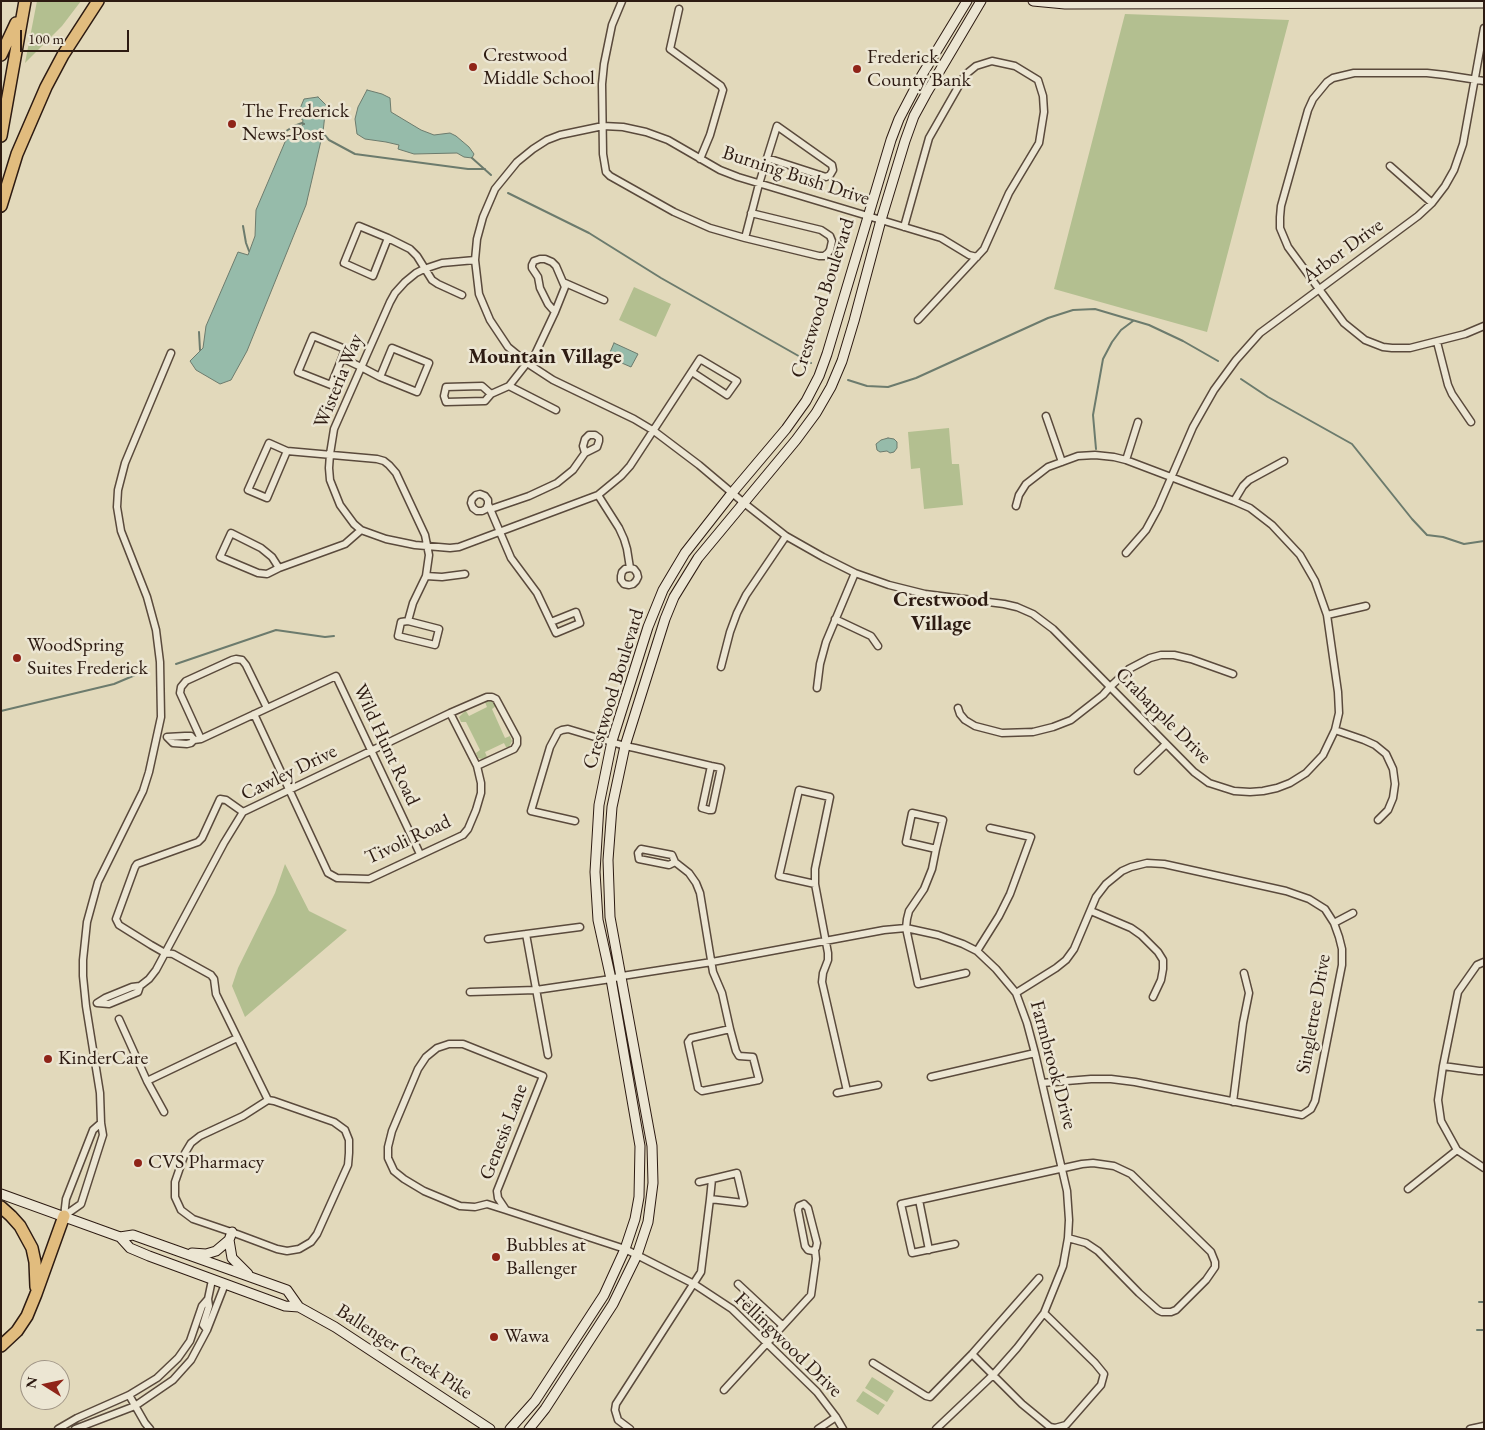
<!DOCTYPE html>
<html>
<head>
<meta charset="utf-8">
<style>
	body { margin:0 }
	#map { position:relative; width:1485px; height:1430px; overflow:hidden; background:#e2d9bb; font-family:"EB Garamond",serif }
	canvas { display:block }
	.frame { position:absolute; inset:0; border:2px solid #2d1b12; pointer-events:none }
	.north { position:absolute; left:20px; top:1360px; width:50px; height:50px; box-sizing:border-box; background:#ece6d3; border:1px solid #a09586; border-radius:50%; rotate:280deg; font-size:14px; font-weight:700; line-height:20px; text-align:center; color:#2d1b12 }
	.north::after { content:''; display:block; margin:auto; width:18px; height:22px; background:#8f2418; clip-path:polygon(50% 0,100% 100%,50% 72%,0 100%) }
	.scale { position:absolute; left:20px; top:30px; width:109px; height:22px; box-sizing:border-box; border:2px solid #2d1b12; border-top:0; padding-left:6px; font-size:15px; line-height:18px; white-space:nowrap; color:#2d1b12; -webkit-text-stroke:4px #ece6d3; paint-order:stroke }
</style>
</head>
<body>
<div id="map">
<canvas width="1485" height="1430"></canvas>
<div class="frame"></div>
<div class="north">N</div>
<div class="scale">100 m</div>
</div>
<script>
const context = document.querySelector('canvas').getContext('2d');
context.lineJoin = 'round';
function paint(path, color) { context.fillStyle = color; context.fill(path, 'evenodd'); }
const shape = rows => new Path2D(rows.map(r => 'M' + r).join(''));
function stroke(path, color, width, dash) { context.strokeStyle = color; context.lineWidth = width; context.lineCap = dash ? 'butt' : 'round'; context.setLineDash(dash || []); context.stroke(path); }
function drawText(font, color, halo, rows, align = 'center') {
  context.font = font + ' "EB Garamond",serif'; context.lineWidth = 5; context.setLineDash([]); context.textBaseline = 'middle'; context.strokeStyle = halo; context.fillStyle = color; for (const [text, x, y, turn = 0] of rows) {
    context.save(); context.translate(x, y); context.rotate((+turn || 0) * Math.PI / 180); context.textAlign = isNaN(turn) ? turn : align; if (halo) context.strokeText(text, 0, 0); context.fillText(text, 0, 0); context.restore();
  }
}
const green = shape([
	[37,1,81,1,62,26,25,63],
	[1125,14,1289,20,1207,332,1054,289],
	[634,287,671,304,656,337,619,320],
	[949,428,952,464,959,464,963,505,924,509,920,468,911,469,908,432],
	[488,701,492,701,496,706,492,709,505,738,510,736,512,741,509,747,506,747,504,743,485,752,487,757,482,759,478,758,476,753,480,750,466,722,461,722,459,717,465,711,466,711,469,716,487,707,485,702],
	[285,864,309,911,347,930,245,1017,232,986,238,968,275,893],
	[872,1377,894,1391,887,1402,865,1388],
	[863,1391,885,1405,878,1415,856,1401]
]);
const water = shape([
	[367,90,382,94,390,98,391,112,421,130,434,135,450,133,456,136,469,147,474,154,472,158,464,157,457,153,414,154,398,149,399,145,386,142,365,139,357,134,355,119,358,107,367,90],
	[318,97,326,105,323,132,306,205,247,351,231,380,220,384,196,370,190,361,203,348,206,326,238,252,248,255,255,236,256,210,285,142,302,126,303,120,297,116,304,99,318,97],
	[614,343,638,354,631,367,608,357,614,343],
	[888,438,894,439,897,442,897,448,894,452,890,453,887,451,880,452,877,450,876,444,881,440,888,438]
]);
const stream = shape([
	[322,132,329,140,355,154,468,169,485,169],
	[280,135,294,126,302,123,304,124],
	[472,158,491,175],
	[508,193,589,233,661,278,811,363],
	[243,226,246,243,249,251],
	[199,332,200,350],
	[1241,379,1268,397,1352,444,1412,519,1427,535,1443,537,1464,544,1484,541],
	[848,380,867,386,888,387,916,378,1048,318,1073,310,1095,309,1149,325,1183,341,1218,361],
	[1096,449,1093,415,1103,359,1112,342,1121,330,1133,321],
	[176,664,276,630,325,637,334,636],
	[1,711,114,684,140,673],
	[1479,1302,1484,1302],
	[1477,1330,1484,1330]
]);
const street = shape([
	[622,1,612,25,604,64,602,84,603,154,606,172,610,176,674,212,710,228,745,238,819,256,824,256,828,253,830,250,832,241,830,236,821,230,751,213],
	[679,9,670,49,721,86,723,90,710,135,700,159],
	[1484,81,1445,75,1427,73,1354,73,1333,78,1327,82,1313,99,1308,110,1281,206,1280,217,1280,228,1288,247,1344,323,1365,340,1383,347,1392,348,1410,348,1465,334,1484,326],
	[1390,166,1432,203],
	[904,227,929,138,965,75,976,66,992,61,1015,66,1038,80,1043,96,1044,112,1039,143,1009,193,984,249,918,320],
	[388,238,373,276,344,263,359,226,388,238,410,249,417,256,432,280,438,284,462,295],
	[745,238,759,184,767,158,826,177,830,175,833,170,832,165,777,126,767,158],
	[977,257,969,255,941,238,738,177,720,170,668,140,646,132,623,127,603,126,560,135,547,140,533,149,517,162,495,189,483,217,477,239,475,260,479,294,490,320,508,347,530,365,553,380,634,419,654,431,699,465,744,503,786,536,823,557,855,573,889,585,925,594,1004,604,1017,607,1033,614,1053,629,1194,772,1209,783,1234,791,1250,792,1263,791,1277,788,1290,783,1306,773,1323,755,1335,730,1339,713,1338,692,1327,615,1315,581,1300,555,1272,525,1250,508,1234,501,1126,460,1114,457,1095,455,1078,456,1048,467,1026,484,1019,495,1016,506],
	[540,259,545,259,552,262,556,266,565,287,555,312,548,304,540,288,538,277,532,268,532,265,534,261,540,259],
	[475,260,442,263,424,269,416,273,405,282,395,293,390,302,334,429,330,454,329,468,330,480,340,505,354,524,361,530,386,539,415,545,450,548,459,547,598,495,621,476,630,466,700,359,737,381,727,395,692,372],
	[563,282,604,300],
	[1437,342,1448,385,1452,394,1471,422],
	[342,358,345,349,313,336,298,372,331,385,342,358,361,367,380,377,392,348,429,363,417,392,380,377],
	[530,365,555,312],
	[509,386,556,410],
	[491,394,482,386,446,387,444,396,446,402,485,401,491,394,509,386,527,363],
	[1046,416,1062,462],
	[287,451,267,498,248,490,269,443,287,451,377,459,384,461,389,465,396,473,425,535,429,555,426,576,413,603,408,621,439,629,435,645,398,636,401,622,408,621],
	[1126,460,1138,422],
	[598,495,619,528,624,539,627,549,630,568,634,569,637,573,638,577,636,581,633,584,629,585,624,584,621,580,621,576,622,572,625,569,630,568],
	[1234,501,1243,486,1249,480,1284,461],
	[488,504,488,500,485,496,480,494,476,495,472,499,471,503,473,508,477,511,482,511,486,509,488,504,511,558,537,593,556,633,580,623,576,612,551,622],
	[491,509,529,496,557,483,573,470,585,453,597,447,599,441,599,438,595,435,589,435,585,439,583,446,585,453],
	[1126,553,1146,530,1158,508,1193,427,1214,390,1236,360,1260,333,1418,216,1432,203,1445,186,1454,170,1463,144,1484,28],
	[279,568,267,574,258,573,220,557,231,533,261,548,272,557,279,568,345,544,361,530],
	[426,576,442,577,465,574],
	[1327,615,1366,606],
	[835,619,871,636,878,646],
	[721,667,730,632,737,613,746,595,786,536],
	[817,688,820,664,826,642,855,573],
	[958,708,960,714,965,720,975,726,1002,733,1033,732,1053,727,1071,720,1103,695,1110,687,1129,669,1150,658,1161,655,1174,655,1191,659,1233,674],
	[254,714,328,873,337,878,369,879,463,835,468,829,476,810,481,793,481,783,477,766,450,713],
	[1335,730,1364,740,1375,745,1386,754,1393,769,1395,784,1393,798,1388,810,1378,820],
	[201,739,180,693,181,687,186,681,232,660,236,659,242,660,246,665,267,708],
	[194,740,191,736,185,736,167,737,173,743,187,744,191,743,194,740,201,739,336,676,420,854],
	[1138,771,1166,744],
	[243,812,226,800,220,799,202,838,198,842,137,864,135,867,116,919,119,925,151,945,165,953,173,954,211,975,214,979,216,994,268,1100],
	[575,821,531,811,550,747,558,732,562,730,568,729,625,746,635,748,711,766,721,768,712,810,709,810,702,808,711,766],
	[936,849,906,842,912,813,943,820,936,849,932,869,924,889,909,911,907,919,906,928,918,984,966,973],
	[675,862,669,865,639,859,638,853,641,849,672,855,675,862,689,873,696,883,700,893,713,972,722,993,730,1029],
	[815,884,779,876,799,790,830,797,815,869,815,884,828,953,828,960,823,973,822,982,847,1091],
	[1091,911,1131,928,1141,935,1158,952,1163,960,1163,969,1161,980,1153,997],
	[1334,923,1353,913],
	[526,934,548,1055],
	[488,939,580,927],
	[977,951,999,916,1010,894,1031,837,990,828],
	[1484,962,1477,965,1458,992,1443,1066,1438,1100,1441,1121,1457,1150,1484,1168],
	[140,986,132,987,105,998,97,1003,109,1004,138,992,140,986,149,979,156,970,224,843,243,812,450,713,487,697,492,697,496,699,517,738,517,744,514,749,477,766],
	[470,992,536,990,611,979,622,976,712,962,884,930,906,928,938,935,963,944,977,951,996,969,1016,993,1027,1023,1035,1053,1067,1191,1069,1220,1068,1238,1063,1266,1044,1313,1017,1348,994,1374,936,1429],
	[1016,993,1056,968,1066,960,1074,949,1096,897,1106,884,1122,871,1131,867,1147,863,1164,864,1268,887,1286,891,1309,899,1325,909,1334,923,1339,937,1342,949,1342,965,1315,1101,1311,1109,1302,1115,1135,1082,1111,1079,1091,1079,1042,1083],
	[119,1019,147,1081,164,1112],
	[730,1029,736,1051,739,1056,753,1057,759,1080,702,1091,698,1088,688,1042,691,1038,730,1029],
	[449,1044,463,1044,543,1076,497,1191,498,1198,506,1210,487,1204,475,1207,460,1206,424,1191,404,1179,394,1171,388,1158,388,1147,392,1131,418,1069,426,1057,437,1048,449,1044],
	[1443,1066,1479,1071,1484,1071],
	[931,1077,1035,1053],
	[147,1081,237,1038],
	[837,1093,878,1085],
	[268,1100,274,1101,334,1122,345,1130,349,1140,349,1153,348,1165,317,1234,311,1242,299,1249,287,1251,277,1249,237,1234,193,1219,181,1210,175,1197,175,1182,185,1153,191,1143,200,1136,243,1116,268,1100],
	[1233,1102,1243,1023,1249,993,1244,973],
	[737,1173,744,1203,710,1199,712,1179,737,1173],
	[699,1182,712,1179],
	[1408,1189,1457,1150],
	[919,1200,929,1250],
	[804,1204,808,1208,817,1243,816,1248,813,1251,808,1250,805,1246,798,1210,799,1206,804,1204],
	[506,1210,625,1249,694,1284,732,1309,817,1392,836,1417,843,1429],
	[64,1216,81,1204,103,1135,101,1123,100,1093,86,1006,83,976,83,960,87,922,98,882,143,791,149,772,161,717,160,662,156,630,147,597,121,531,117,507,118,490,125,463,171,353],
	[64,1216,66,1199,93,1130,101,1123],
	[955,1244,912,1253,901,1204,1082,1164,1093,1163,1114,1166,1131,1174,1211,1252,1215,1262,1215,1267,1206,1280,1176,1310,1171,1312,1162,1312,1158,1310,1139,1293,1098,1251,1086,1243,1068,1238],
	[738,1284,782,1325],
	[207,1330,203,1325,209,1306,208,1299,212,1280],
	[972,1354,1022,1404,1050,1427,1055,1428,1066,1425,1101,1385,1104,1374,1095,1363,1044,1313],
	[873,1363,926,1396,930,1397,972,1354,1039,1278],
	[724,1390,811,1295,816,1259,815,1250],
	[129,1395,145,1423,150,1429],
	[58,1429,77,1418,129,1395,157,1378,178,1358,190,1341,202,1306,208,1299],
	[75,1429,135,1406,173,1380,191,1360,207,1330,225,1284],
	[630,1429,618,1420,615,1410,616,1404,701,1272,710,1199],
	[818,1429,836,1417],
	[1470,1429,1484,1426]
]);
const secondary = shape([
	[1033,1,1065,4,1484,3],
	[1,1194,120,1237,130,1248,149,1256,285,1306,299,1307,335,1327,490,1429],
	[232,1232,229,1240,232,1258,248,1274],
	[120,1237,133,1235,287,1290,299,1307],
	[192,1253,206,1254,216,1251,229,1240],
	[510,1429,535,1401,604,1295,625,1249,635,1219,639,1197,640,1146,611,979,598,920,595,872,599,805,612,741,648,627,663,590,685,553,732,493,786,429,806,401,819,376,827,354,891,140,899,119,922,75,967,1],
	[529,1429,545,1409,613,1304,637,1255,648,1222,653,1183,652,1146,610,917,608,860,612,807,625,746,665,619,674,597,698,558,796,440,816,413,831,387,842,361,854,321,881,220,905,141,914,116,926,94,981,1]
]);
const highway = shape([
	[1,55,16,23],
	[1,136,25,1],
	[1,206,17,154,46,87,63,55,98,1],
	[1,1207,11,1216,20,1226,32,1248,35,1262,36,1287],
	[1,1346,17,1331,27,1316,36,1294,64,1216]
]);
const markers = [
	[473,67,5,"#8f2418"],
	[857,69,5,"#8f2418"],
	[232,124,5,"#8f2418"],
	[17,658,5,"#8f2418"],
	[48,1059,5,"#8f2418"],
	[138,1163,5,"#8f2418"],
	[496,1257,5,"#8f2418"],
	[494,1337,5,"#8f2418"]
];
const poiNames = [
	["Crestwood",483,56],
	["Middle School",483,79],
	["Frederick",867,58],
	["County Bank",867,81],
	["The Frederick",242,112],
	["News-Post",242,135],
	["WoodSpring",27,646],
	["Suites Frederick",27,669],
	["KinderCare",58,1059],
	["CVS Pharmacy",148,1163],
	["Bubbles at",506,1246],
	["Ballenger",506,1269],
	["Wawa",504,1337]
];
const streetNames = [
	["Burning Bush Drive",796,176,18],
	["Arbor Drive",1343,251,-36],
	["Crestwood Boulevard",823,298,-72],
	["Wisteria Way",339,381,-68],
	["Crestwood Boulevard",614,689,-73],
	["Crabapple Drive",1163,716,45],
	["Wild Hunt Road",386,745,65],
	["Cawley Drive",289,773,-26],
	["Tivoli Road",408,840,-25],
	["Singletree Drive",1314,1014,-80],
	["Farmbrook Drive",1053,1065,75],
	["Genesis Lane",504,1132,-69],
	["Fellingwood Drive",788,1345,44],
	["Ballenger Creek Pike",404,1352,33]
];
const neighbourhoodNames = [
	["Mountain Village",545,357],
	["Crestwood",941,600],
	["Village",941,624]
];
paint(green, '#b3bf90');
paint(water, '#96bbaa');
stroke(water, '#6c7b6d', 1);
stroke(stream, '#6c7b6d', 2);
stroke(street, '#5a4a3c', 9);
stroke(secondary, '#2d1b12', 11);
stroke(highway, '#2d1b12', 14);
stroke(street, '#ece6d3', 6);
stroke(secondary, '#ece6d3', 9);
stroke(highway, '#e1bc7e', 11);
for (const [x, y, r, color] of markers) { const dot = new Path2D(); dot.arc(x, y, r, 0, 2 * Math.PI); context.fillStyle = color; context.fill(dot); stroke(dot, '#ece6d3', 2); }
drawText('20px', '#2d1b12', '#ece6d3', poiNames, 'left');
drawText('20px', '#2d1b12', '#ece6d3', streetNames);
drawText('bold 21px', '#2d1b12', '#ece6d3', neighbourhoodNames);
</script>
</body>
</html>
